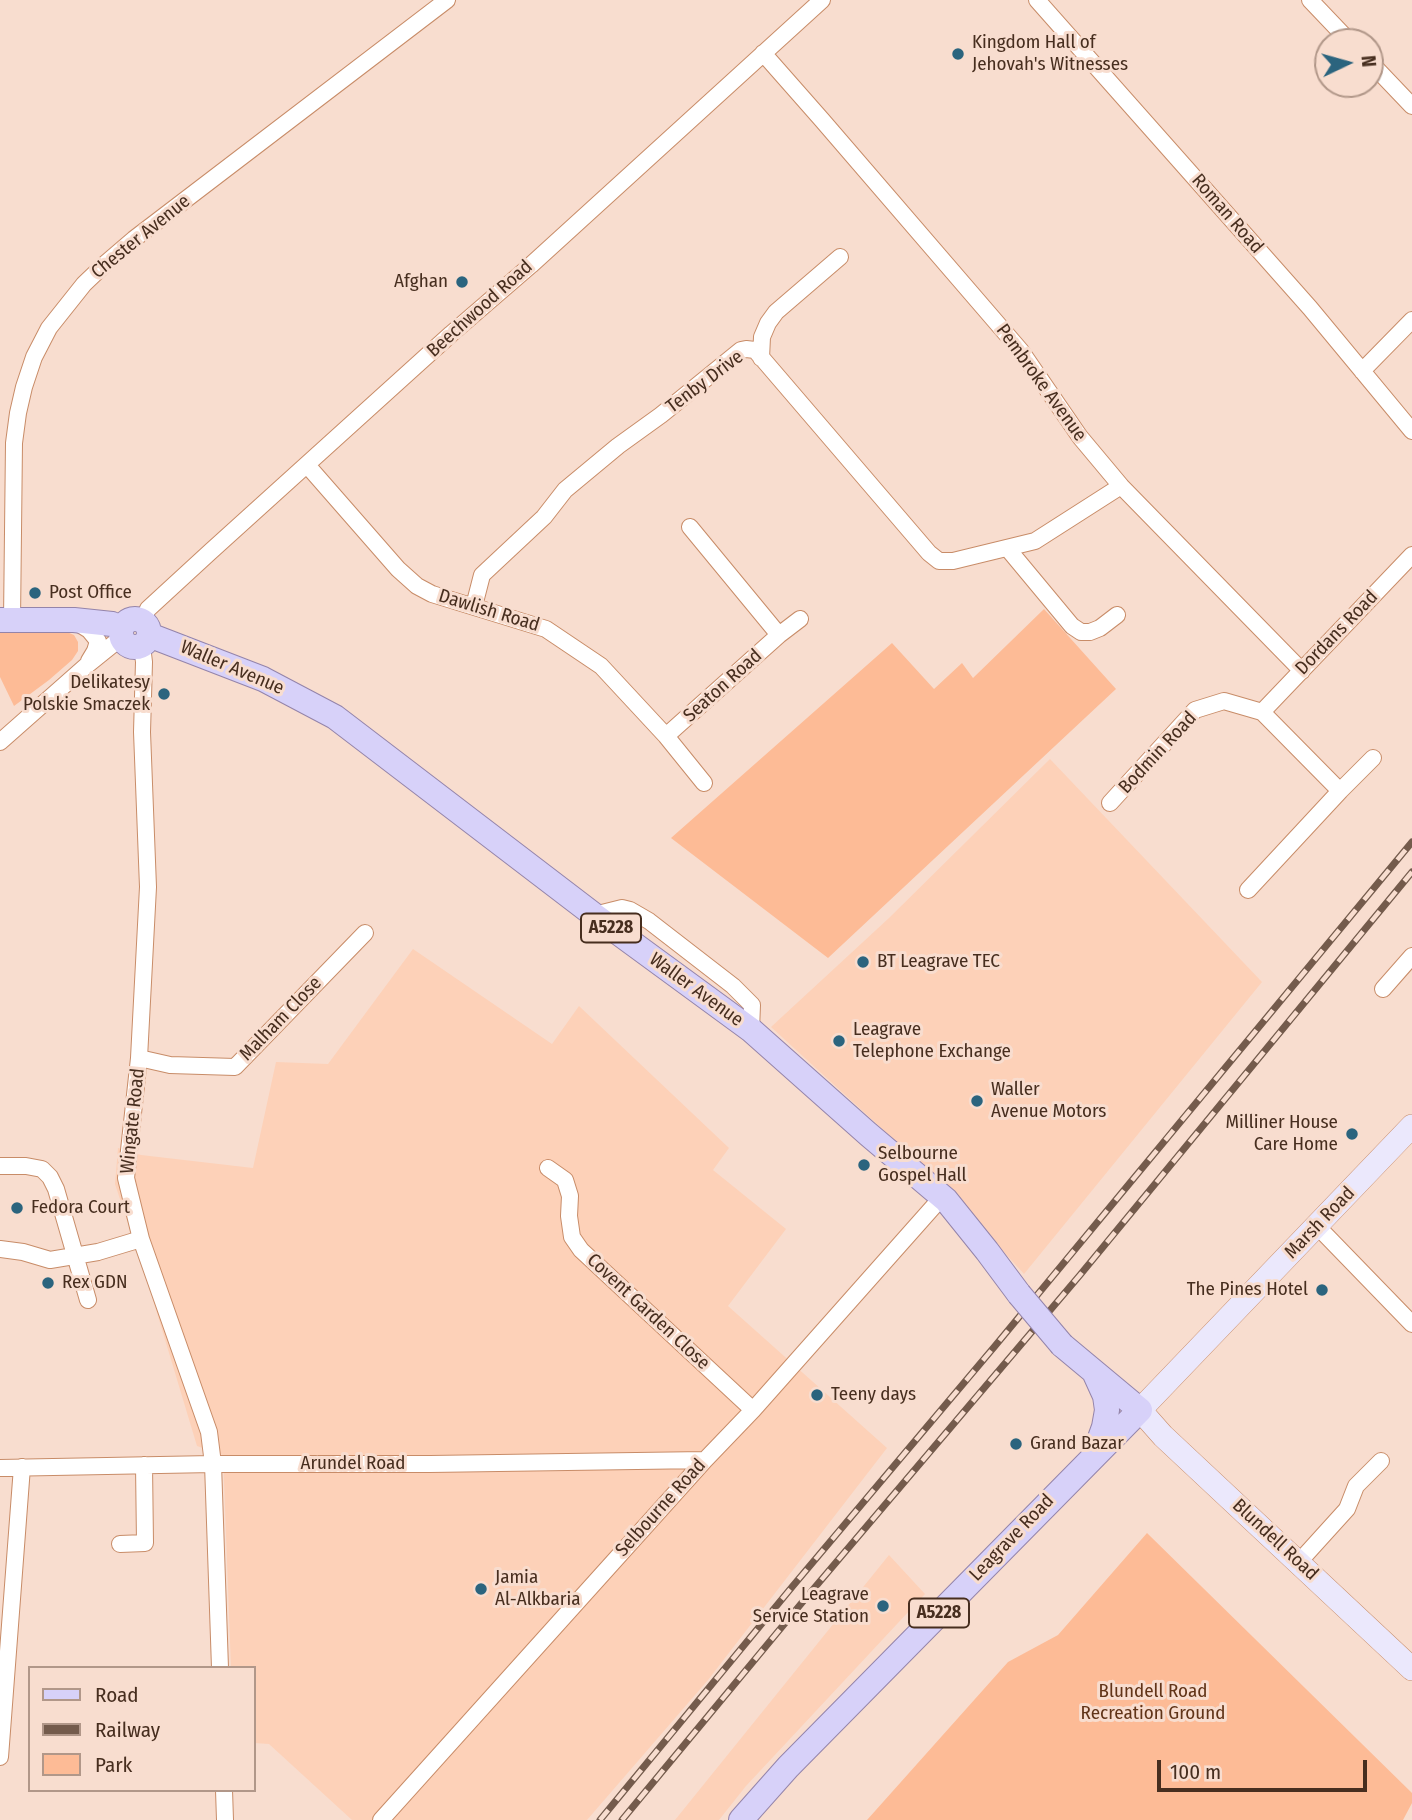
<!DOCTYPE html>
<html>
<head>
<meta charset="utf-8">
<style>
	body { margin:0 }
	#map { position:relative; width:1412px; height:1820px; overflow:hidden; background:#f8ddcf; font-family:"Fira Sans Condensed",sans-serif }
	canvas { display:block }
	.legend { position:absolute; left:28px; top:1666px; width:228px; height:126px; box-sizing:border-box; background:#f8ddcf; border:2px solid #b19789; margin:0; padding:9px 12px; list-style:none; font-size:21px; color:#472e1f }
	.legend li { display:flex; align-items:center; gap:14px; height:35px }
	.legend b { width:35px; border:2px solid #b19789 }
	.north { position:absolute; left:1314px; top:28px; width:70px; height:70px; box-sizing:border-box; background:#f8ddcf; border:2px solid #b19789; border-radius:50%; rotate:85deg; font-size:19px; font-weight:700; line-height:28px; text-align:center; color:#472e1f }
	.north::after { content:''; display:block; margin:auto; width:24px; height:32px; background:#2b647e; clip-path:polygon(50% 0,100% 100%,50% 72%,0 100%) }
	.scale { position:absolute; left:1157px; top:1760px; width:210px; height:32px; box-sizing:border-box; border:4px solid #472e1f; border-top:0; padding-left:9px; font-size:21px; line-height:24px; white-space:nowrap; color:#472e1f; -webkit-text-stroke:5px #f8ddcf; paint-order:stroke }
</style>
</head>
<body>
<div id="map">
<canvas width="1412" height="1820"></canvas>
<ul class="legend">
<li><b style="height:9px;background:#d7d1f9"></b>Road</li>
<li><b style="height:9px;background:#745b4c"></b>Railway</li>
<li><b style="height:19px;background:#fdbb96"></b>Park</li>
</ul>
<div class="north">N</div>
<div class="scale">100 m</div>
</div>
<script>
const context = document.querySelector('canvas').getContext('2d');
context.lineJoin = 'round';
function paint(path, color) { context.fillStyle = color; context.fill(path, 'evenodd'); }
const shape = rows => new Path2D(rows.map(r => 'M' + r).join(''));
function stroke(path, color, width, dash) { context.strokeStyle = color; context.lineWidth = width; context.lineCap = dash ? 'butt' : 'round'; context.setLineDash(dash || []); context.stroke(path); }
function drawText(font, color, halo, rows, align = 'center') {
  context.font = font + ' "Fira Sans Condensed",sans-serif'; context.lineWidth = 6; context.setLineDash([]); context.textBaseline = 'middle'; context.strokeStyle = halo; context.fillStyle = color; for (const [text, x, y, turn = 0] of rows) {
    context.save(); context.translate(x, y); context.rotate((+turn || 0) * Math.PI / 180); context.textAlign = isNaN(turn) ? turn : align; if (halo) context.strokeText(text, 0, 0); context.fillText(text, 0, 0); context.restore();
  }
}
const built = shape([
	[1050,759,1262,982,1024,1274,938,1180,771,1027,889,918],
	[413,949,552,1044,579,1006,729,1148,713,1170,786,1229,728,1306,887,1448,708,1680,587,1820,352,1820,269,1744,254,1743,254,1668,231,1668,223,1455,197,1446,151,1293,115,1184,118,1148,141,1155,253,1168,276,1062,328,1064],
	[889,1555,925,1594,746,1786,719,1820,675,1820]
]);
const green = shape([
	[1044,609,1116,689,828,958,671,838,892,643,934,689,962,663,973,678],
	[0,632,67,632,74,635,78,642,78,651,72,660,49,680,14,706,0,677],
	[1147,1533,1412,1793,1412,1803,1403,1820,867,1820,1008,1662,1058,1635]
]);
const street = shape([
	[1037,0,1310,308,1412,431],
	[1310,0,1350,42],
	[763,53,822,120,1021,351,1080,437,1121,486,1302,671],
	[1370,62,1412,106],
	[761,358,762,337,768,323,776,312,840,257],
	[1362,371,1412,320],
	[307,465,398,569,417,586,432,594,546,629,601,666,666,736,704,783],
	[690,527,779,635],
	[1008,549,1072,626,1081,632,1090,632,1100,628,1117,615],
	[474,606,482,575,544,517,565,490,618,446,661,415,741,350,746,349,755,350,929,553,939,561,953,561,1035,541,1121,486],
	[12,620,14,443,18,413,24,387,34,357,49,328,84,284,106,263,134,239,447,0],
	[142,621,148,609,210,552,451,334,531,265,822,0],
	[76,622,89,630,98,641,95,651,89,661],
	[142,646,144,662,142,732,148,887,139,1058,126,1178,141,1239,209,1432,213,1464,220,1668],
	[1262,712,1412,555],
	[666,736,779,635,800,619],
	[0,742,86,666,122,637],
	[1110,803,1195,710,1224,701,1262,712,1340,791,1373,758],
	[1248,890,1340,791],
	[594,915,622,908,630,910,649,921,733,986,752,1005,751,1030],
	[1383,989,1412,956],
	[139,1058,170,1065,235,1067,365,933],
	[0,1166,26,1166,42,1169,50,1177,56,1189,88,1300],
	[548,1168,565,1180,570,1196,569,1216,572,1237,581,1250,753,1410],
	[1317,1226,1412,1324],
	[0,1249,23,1252,50,1260,98,1252,141,1239],
	[0,1468,213,1464,430,1464,705,1460],
	[120,1544,145,1543,144,1465],
	[1299,1562,1347,1509,1356,1486,1381,1461],
	[0,1757,22,1467],
	[224,1790,225,1820],
	[381,1820,705,1460,753,1410,942,1197]
]);
const secondary = shape([
	[1412,1126,1140,1410,1163,1436,1412,1669]
]);
const primary = shape([
	'121 633a14 14 0 1 1 28 0a14 14 0 1 1-28 0Z',
	[0,620,74,620,112,624,122,628],
	[149,635,263,679,335,717,594,915,751,1030,868,1134,946,1200,987,1251,1019,1294],
	[1095,1374,1105,1396,1107,1410,1104,1427,1095,1452],
	[741,1820,788,1767,1140,1410,1062,1345]
]);
const rail = shape([
	[600,1820,792,1587,995,1346,1412,842],
	[622,1820,805,1599,1080,1275,1412,872]
]);
const primaryBridge = shape([
	[1019,1294,1062,1345]
]);
const markers = [
	[958,54,7,"#2b647e"],
	[462,282,7,"#2b647e"],
	[35,593,7,"#2b647e"],
	[164,694,7,"#2b647e"],
	[863,962,7,"#2b647e"],
	[839,1041,7,"#2b647e"],
	[977,1101,7,"#2b647e"],
	[1352,1134,7,"#2b647e"],
	[864,1165,7,"#2b647e"],
	[17,1208,7,"#2b647e"],
	[48,1283,7,"#2b647e"],
	[1322,1290,7,"#2b647e"],
	[817,1395,7,"#2b647e"],
	[1016,1444,7,"#2b647e"],
	[481,1589,7,"#2b647e"],
	[883,1606,7,"#2b647e"]
];
const shields = [
	[611,928,60],
	[939,1613,60]
];
const shieldNames = [
	["A5228",611,928],
	["A5228",939,1613]
];
const poiNames = [
	["Kingdom Hall of",972,43],
	["Jehovah's Witnesses",972,65],
	["Afghan",448,282,"right"],
	["Post Office",49,593],
	["Delikatesy",150,683,"right"],
	["Polskie Smaczek",150,705,"right"],
	["BT Leagrave TEC",877,962],
	["Leagrave",853,1030],
	["Telephone Exchange",853,1052],
	["Waller",991,1090],
	["Avenue Motors",991,1112],
	["Milliner House",1338,1123,"right"],
	["Care Home",1338,1145,"right"],
	["Selbourne",878,1154],
	["Gospel Hall",878,1176],
	["Fedora Court",31,1208],
	["Rex GDN",62,1283],
	["The Pines Hotel",1308,1290,"right"],
	["Teeny days",831,1395],
	["Grand Bazar",1030,1444],
	["Jamia",495,1578],
	["Al-Alkbaria",495,1600],
	["Leagrave",869,1595,"right"],
	["Service Station",869,1617,"right"]
];
const streetNames = [
	["Roman Road",1227,214,49],
	["Chester Avenue",141,237,-39],
	["Beechwood Road",480,309,-42],
	["Tenby Drive",705,382,-37],
	["Pembroke Avenue",1041,383,54],
	["Dawlish Road",489,611,17],
	["Dordans Road",1337,633,-46],
	["Waller Avenue",232,668,23],
	["Seaton Road",723,686,-42],
	["Bodmin Road",1158,753,-47],
	["Waller Avenue",696,990,36],
	["Malham Close",281,1019,-46],
	["Wingate Road",133,1121,-84],
	["Marsh Road",1320,1223,-46],
	["Covent Garden Close",648,1312,43],
	["Arundel Road",353,1464],
	["Selbourne Road",661,1508,-48],
	["Leagrave Road",1012,1538,-46],
	["Blundell Road",1275,1540,43]
];
const parkNames = [
	["Blundell Road",1153,1692],
	["Recreation Ground",1153,1714]
];
paint(built, '#fdd1b8');
paint(green, '#fdbb96');
stroke(street, '#c88c68', 18);
stroke(secondary, '#c88c68', 24);
stroke(primary, '#9484aa', 26);
stroke(street, '#fff', 16);
stroke(secondary, '#ebe8fc', 23);
stroke(primary, '#d7d1f9', 24);
stroke(rail, '#745b4c', 7);
stroke(rail, '#f8ddcf', 4.5, [13]);
stroke(primaryBridge, '#9484aa', 26, []);
stroke(primaryBridge, '#d7d1f9', 24);
for (const [x, y, r, color] of markers) { const dot = new Path2D(); dot.arc(x, y, r, 0, 2 * Math.PI); context.fillStyle = color; context.fill(dot); stroke(dot, '#f8ddcf', 2.5); }
for (const [x, y, w] of shields) { const box = new Path2D(); box.roundRect(x - w / 2, y - 14.5, w, 29, 5); context.fillStyle = '#f8ddcf'; context.fill(box); stroke(box, '#472e1f', 2); }
drawText('bold 18px', '#472e1f', null, shieldNames);
drawText('19px', '#472e1f', '#f8ddcf', poiNames, 'left');
drawText('19px', '#472e1f', '#f8ddcf', streetNames);
drawText('19px', '#613418', '#f8ddcf', parkNames);
</script>
</body>
</html>
